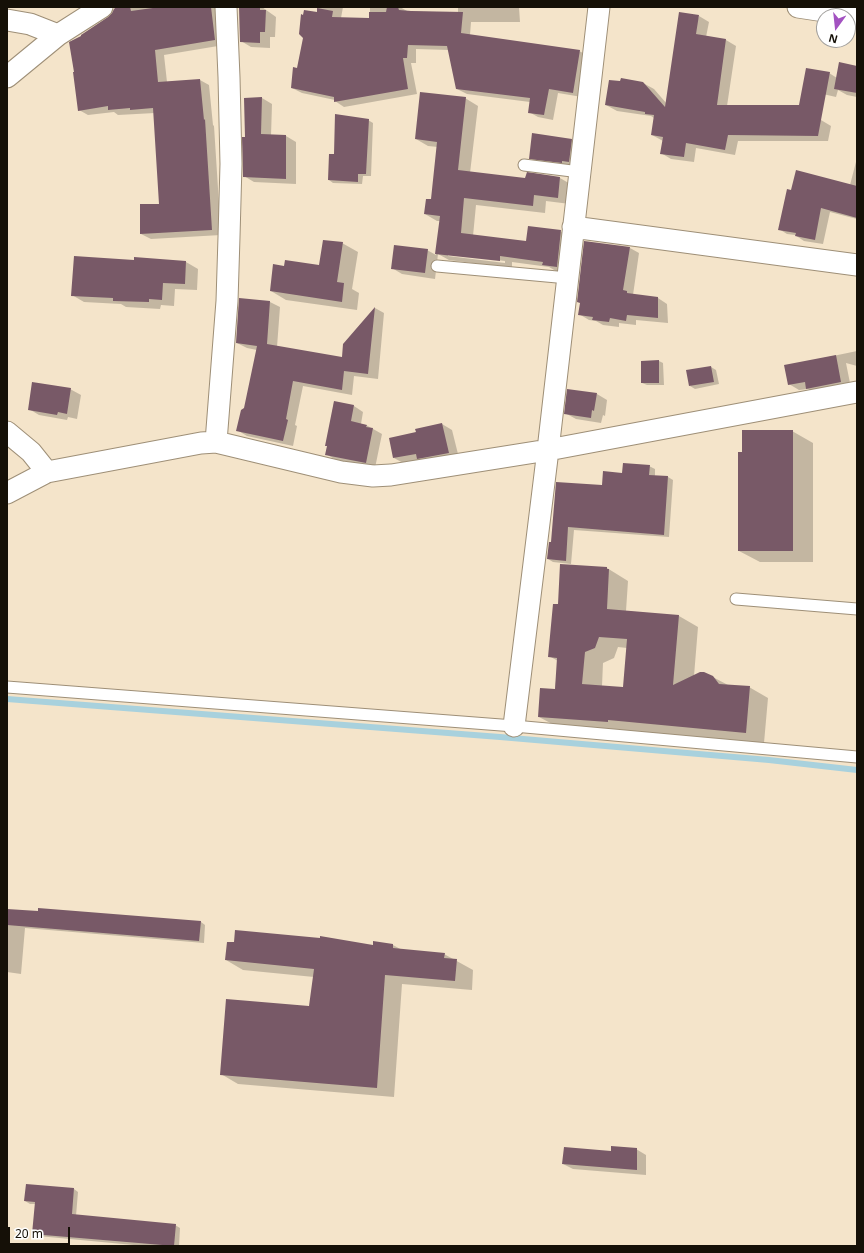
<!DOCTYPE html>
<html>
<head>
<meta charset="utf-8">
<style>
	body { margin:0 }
	#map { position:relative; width:864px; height:1253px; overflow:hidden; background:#f4e4ca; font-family:"Noto Sans",sans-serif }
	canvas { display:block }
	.frame { position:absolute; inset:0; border:8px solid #151007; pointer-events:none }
	.north { position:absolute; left:816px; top:8px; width:40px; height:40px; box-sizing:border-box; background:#fff; border:1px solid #a19f9c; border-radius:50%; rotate:195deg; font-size:11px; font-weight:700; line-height:16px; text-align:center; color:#151007 }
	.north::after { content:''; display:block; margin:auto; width:14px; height:18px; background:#a352c1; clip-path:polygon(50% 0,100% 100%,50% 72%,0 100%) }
	.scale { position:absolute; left:8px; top:1227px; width:62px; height:18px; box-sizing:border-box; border:2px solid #151007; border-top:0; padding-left:5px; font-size:12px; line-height:14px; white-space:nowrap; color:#151007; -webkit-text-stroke:3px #fff; paint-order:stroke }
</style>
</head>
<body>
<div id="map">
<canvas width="864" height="1253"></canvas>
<div class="frame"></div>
<div class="north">N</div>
<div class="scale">20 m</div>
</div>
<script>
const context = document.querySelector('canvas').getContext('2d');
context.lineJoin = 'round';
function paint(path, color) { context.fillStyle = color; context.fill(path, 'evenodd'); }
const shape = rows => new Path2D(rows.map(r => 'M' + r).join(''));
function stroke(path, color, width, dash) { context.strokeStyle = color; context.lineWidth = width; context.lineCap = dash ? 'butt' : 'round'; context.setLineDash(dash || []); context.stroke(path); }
const shadow = shape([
	[118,7,219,7,224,45,164,55,167,82,200,80,209,85,213,125,214,126,221,235,151,239,141,234,160,205,155,113,118,115,114,112,88,115,79,110,82,37,109,18],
	[241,7,262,7,276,17,275,37,270,37,270,48,251,47,241,41],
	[318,7,343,7,341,18,370,19,370,7,400,7,407,11,458,13,458,7,519,7,520,22,471,22,470,35,579,51,589,56,582,97,558,93,553,120,538,117,529,112,530,102,467,94,457,89,449,50,416,49,416,63,411,63,417,94,344,107,335,101,335,100,302,93,292,88,298,69,305,37,318,13],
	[699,16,709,22,706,37,726,40,736,46,727,106,821,120,831,126,828,141,738,141,735,155,696,148,694,162,671,159,661,153,663,141,652,135,654,118,651,116,617,111,606,105,643,83,654,89,667,104],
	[857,67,857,97,847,95,838,90,836,97,814,92,829,73,837,78],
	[262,98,272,104,271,136,286,136,296,142,296,184,254,182,244,176,246,138,245,99],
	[465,98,478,106,470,173,526,179,528,174,560,178,572,185,570,204,546,201,545,213,476,205,473,236,526,243,560,231,572,238,569,273,556,271,549,267,512,262,512,268,449,260,438,254,435,279,402,274,392,268,427,250,436,255,440,221,437,221,425,214,432,200,438,147,428,146,416,139],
	[448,254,505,261,505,263,448,256],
	[368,120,373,123,371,176,363,176,362,184,333,183,329,180,335,155],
	[571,140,582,145,579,167,540,164,530,158],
	[857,158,857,219,830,212,823,244,804,241,795,235,787,234,779,229,792,191,850,185],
	[342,243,358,252,352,289,359,293,357,310,286,300,271,291,285,267,320,266],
	[630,248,639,253,633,295,658,298,667,304,668,323,636,320,636,325,619,323,619,327,603,325,596,321,589,320,579,314],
	[135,258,186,262,198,269,197,290,175,289,174,306,161,305,160,309,126,307,121,304,84,302,72,295,135,261],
	[240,299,270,302,280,307,277,347,343,358,344,344,375,308,384,313,378,379,354,376,352,395,303,386,295,425,297,426,293,446,247,436,237,430,245,409,257,350,247,348,237,343],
	[857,351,857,366,846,363,851,388,817,394,808,389,799,390,789,384,785,366],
	[659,361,663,363,664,385,647,385,642,383],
	[711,367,716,370,719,384,695,389,690,386],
	[70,389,81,395,77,419,68,417,67,420,39,415,29,409],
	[597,394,607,400,605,416,603,415,601,423,576,419,565,413],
	[334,402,354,406,363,412,361,424,366,425,382,434,375,468,336,460,326,454],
	[442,424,452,430,459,458,405,464,394,458,417,432],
	[792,431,813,443,813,562,760,562,739,551,743,453],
	[649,466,655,469,655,476,668,477,673,480,669,537,574,530,571,564,553,562,548,559,552,543,603,486,623,474],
	[561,565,607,568,628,581,626,611,679,616,698,627,694,676,707,674,728,685,749,687,768,698,764,743,627,731,627,733,558,727,539,717,555,690,558,661,549,656,559,605],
	[618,647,627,648,624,688,602,686,603,663,614,658],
	[7,910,201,922,205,925,204,943,25,928,21,974,7,972],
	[393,945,402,950,444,954,473,970,472,990,402,984,394,1097,238,1084,221,1074,310,1007,314,977,243,970,226,960],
	[636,1149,646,1155,646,1175,573,1169,563,1164,612,1152],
	[74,1189,78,1192,76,1216,175,1225,180,1228,179,1246,144,1246,38,1236,33,1233,36,1204,30,1204,25,1201]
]);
const stream = shape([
	[7,699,500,737,769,760,857,770]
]);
const building = shape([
	[116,7,130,7,131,11,160,7,211,7,215,40,155,50,158,82,200,79,204,120,205,119,212,230,140,234,140,204,159,204,153,108,130,110,130,108,108,110,108,106,78,111,73,72,74,72,69,42,81,36,81,35,108,17,112,13,114,9],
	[239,7,260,7,260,10,266,10,265,32,260,32,260,43,240,42],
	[387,7,398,7,399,10,411,11,463,12,461,33,580,50,573,93,549,89,544,115,528,113,530,98,456,89,447,46,408,45,407,58,403,58,408,89,334,102,334,97,291,88,293,67,297,68,303,38,299,34,301,14,303,15,304,10,317,12,317,8,333,11,332,17,369,18,369,12,386,12],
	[679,12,699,15,696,34,726,39,717,105,799,105,806,68,830,72,818,136,728,135,725,150,686,143,684,157,660,154,663,137,651,135,654,115,645,114,645,112,605,105,609,80,620,81,621,78,643,82,665,107],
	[839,62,857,66,857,93,834,89],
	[420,92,466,97,458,170,525,178,527,172,560,177,558,198,534,195,533,206,464,198,461,233,526,241,528,226,561,230,557,267,542,265,543,262,500,256,500,261,435,254,440,216,424,214,426,199,431,199,437,142,415,139],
	[262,97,261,134,286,135,286,179,243,177,242,137,245,137,244,98],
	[335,114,369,119,366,174,358,174,358,182,328,180,329,154,334,154],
	[532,133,572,139,569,162,562,161,562,163,529,159],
	[796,170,857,186,857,218,821,208,815,240,795,236,796,233,778,230,787,189,791,190],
	[323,240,343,242,337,282,344,283,342,302,270,291,273,264,284,266,285,260,319,265],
	[584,241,630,247,623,290,627,291,627,293,658,297,658,318,627,315,626,321,610,318,609,322,592,320,593,317,578,315,580,303,577,302],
	[394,245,428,249,425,273,391,269],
	[74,256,134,260,134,257,186,261,185,284,163,283,162,300,149,299,149,302,113,301,113,298,71,296],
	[239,298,270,301,267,344,342,357,343,344,375,307,368,374,344,371,342,390,293,381,286,419,288,420,283,441,236,431,241,410,244,408,257,346,236,343],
	[836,355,841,382,806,389,805,382,788,385,784,365],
	[659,360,659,383,641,383,641,361],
	[711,366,714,382,689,386,686,370],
	[32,382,71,388,67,414,58,412,57,415,28,410],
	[567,389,597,393,594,411,592,410,591,418,564,414],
	[334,401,354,405,351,421,367,425,366,427,373,428,366,463,325,455,327,446,325,446],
	[442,423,449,453,417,459,416,454,393,458,389,438,416,432,415,429],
	[742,430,793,430,793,551,738,551,738,452,742,452],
	[623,463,650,465,649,475,668,476,664,535,568,527,566,561,547,559,549,542,551,542,556,482,602,485,603,471,622,473],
	[560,564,607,567,607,569,609,569,607,609,679,615,673,685,700,672,704,672,713,676,719,684,750,686,746,733,608,720,608,722,538,717,540,688,555,689,557,658,548,657,553,604,558,604],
	[599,637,627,639,623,687,582,684,585,652,595,648],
	[38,908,201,921,199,941,7,925,7,909,38,911],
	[235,930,320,938,320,936,373,945,373,941,393,944,393,948,445,953,444,958,457,959,455,981,385,975,377,1088,220,1075,226,999,309,1006,314,969,225,960,227,942,234,942],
	[611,1146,637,1148,637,1170,562,1164,564,1147,611,1151],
	[26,1184,74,1188,72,1214,176,1224,174,1246,32,1234,35,1202,24,1201]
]);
const service = shape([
	[524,165,580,172],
	[437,266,568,278],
	[736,599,857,609],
	[7,687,514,726,857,757]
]);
const minor = shape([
	[798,7,857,16],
	[7,20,30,24,58,35],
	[7,77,58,35,102,7],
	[573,227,857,265],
	[7,432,31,452,47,472],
	[216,442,227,301,229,237,231,164,229,77,226,7],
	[7,493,47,472,201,443,216,442,341,472,373,476,391,475,548,450,857,392],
	[514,726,548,450,599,7]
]);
paint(shadow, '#0003');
stroke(stream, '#a8d1dd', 6);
paint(building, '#785967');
stroke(service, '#9e8f77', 13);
stroke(minor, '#9e8f77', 23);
stroke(service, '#fff', 11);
stroke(minor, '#fff', 21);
</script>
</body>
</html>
